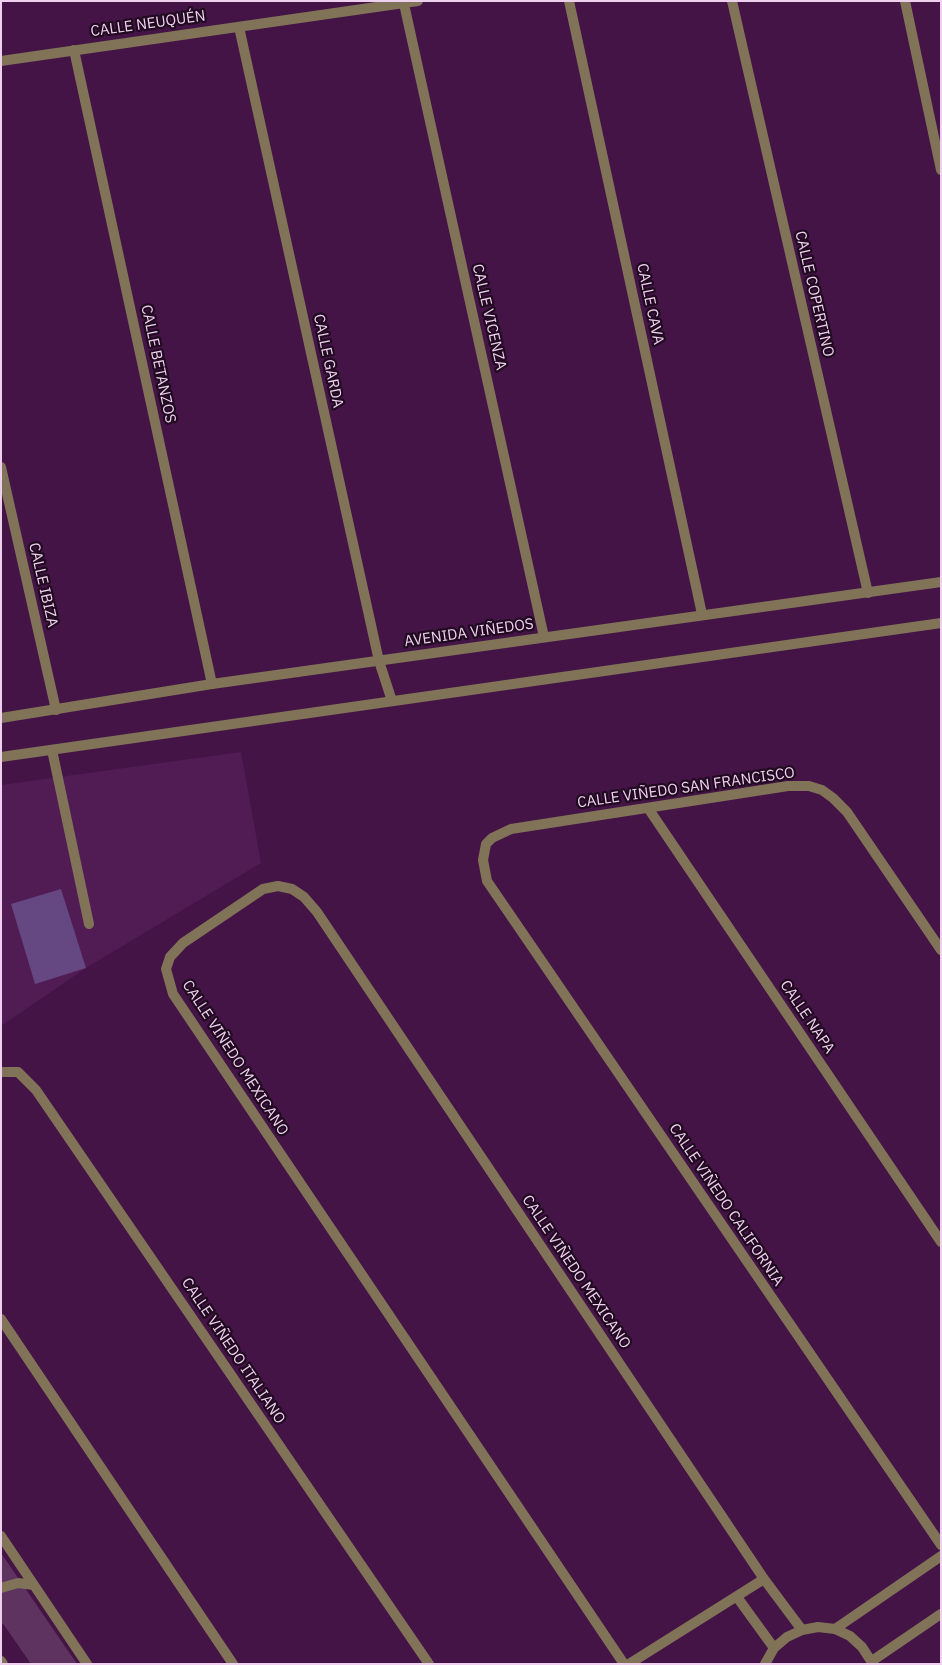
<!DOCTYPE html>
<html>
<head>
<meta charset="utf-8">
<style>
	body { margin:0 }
	#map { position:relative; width:942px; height:1665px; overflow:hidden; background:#441446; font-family:"IBM Plex Sans",sans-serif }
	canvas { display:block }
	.frame { position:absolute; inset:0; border:2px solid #efd1ef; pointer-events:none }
</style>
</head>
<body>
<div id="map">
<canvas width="942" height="1665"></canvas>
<div class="frame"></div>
</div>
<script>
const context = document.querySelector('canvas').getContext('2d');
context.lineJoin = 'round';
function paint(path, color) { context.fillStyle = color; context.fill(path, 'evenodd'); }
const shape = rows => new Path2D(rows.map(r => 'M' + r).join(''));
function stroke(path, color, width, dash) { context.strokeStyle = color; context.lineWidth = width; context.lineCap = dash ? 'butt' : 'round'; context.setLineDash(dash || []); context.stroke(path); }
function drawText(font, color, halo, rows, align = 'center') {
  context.font = font + ' "IBM Plex Sans",sans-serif'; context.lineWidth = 4.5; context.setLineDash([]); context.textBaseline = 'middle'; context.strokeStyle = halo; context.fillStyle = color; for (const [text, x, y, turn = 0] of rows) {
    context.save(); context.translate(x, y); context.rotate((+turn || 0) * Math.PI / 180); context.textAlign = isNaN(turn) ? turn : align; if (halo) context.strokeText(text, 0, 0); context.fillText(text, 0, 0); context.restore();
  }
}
const built = shape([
	[241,752,261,863,86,968,1,1026,1,785]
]);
const green = shape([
	[1,1553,77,1664,31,1664,4,1625,1,1622]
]);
const building = shape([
	[61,889,86,968,35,984,11,904]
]);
const service = shape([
	[52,750,89,924]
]);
const minor = shape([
	[569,1,702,614],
	[732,1,868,593],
	[905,1,941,170],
	[404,4,544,637],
	[239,27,379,661,392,701],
	[74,50,212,684],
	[1,61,418,1],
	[1,467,56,710],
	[648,808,941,1242],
	[941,950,847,812,833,798,822,790,809,786,788,786,511,829,492,838,486,844,483,860,487,881,941,1545],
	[1,1072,18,1072,36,1090,429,1664],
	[1,1319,233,1664],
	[737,1597,774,1648],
	[835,1629,941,1556],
	[872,1661,941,1614],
	[624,1664,173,994,166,969,170,957,183,943,263,889,278,886,292,889,304,897,317,912,764,1579,802,1630],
	[629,1664,764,1579],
	[765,1664,774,1648,787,1637,802,1630,818,1627,835,1629,850,1636,862,1647,873,1664]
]);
const tertiary = shape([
	[1,718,212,684,941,582],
	[1,757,941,623],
	[1,1536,87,1664],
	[1,1588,18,1583,34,1585],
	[1,1661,3,1664]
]);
const streetNames = [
	["CALLE NEUQUÉN",148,24,-8],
	["CALLE COPERTINO",814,294,77],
	["CALLE CAVA",650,304,78],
	["CALLE VICENZA",489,317,77],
	["CALLE GARDA",328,361,78],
	["CALLE BETANZOS",158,364,78],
	["CALLE IBIZA",43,585,77],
	["AVENIDA VIÑEDOS",469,633,-8],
	["CALLE VIÑEDO SAN FRANCISCO",686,788,-8],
	["CALLE NAPA",807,1017,56],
	["CALLE VIÑEDO MEXICANO",235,1058,57],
	["CALLE VIÑEDO CALIFORNIA",726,1205,56],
	["CALLE VIÑEDO MEXICANO",576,1272,56],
	["CALLE VIÑEDO ITALIANO",233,1351,56]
];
paint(built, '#511b54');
paint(green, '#5e335f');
paint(building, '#654782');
stroke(service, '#807357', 10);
stroke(minor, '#807357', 10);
stroke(tertiary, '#807357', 10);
drawText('15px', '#efd1ef', '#200b20', streetNames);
</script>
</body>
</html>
